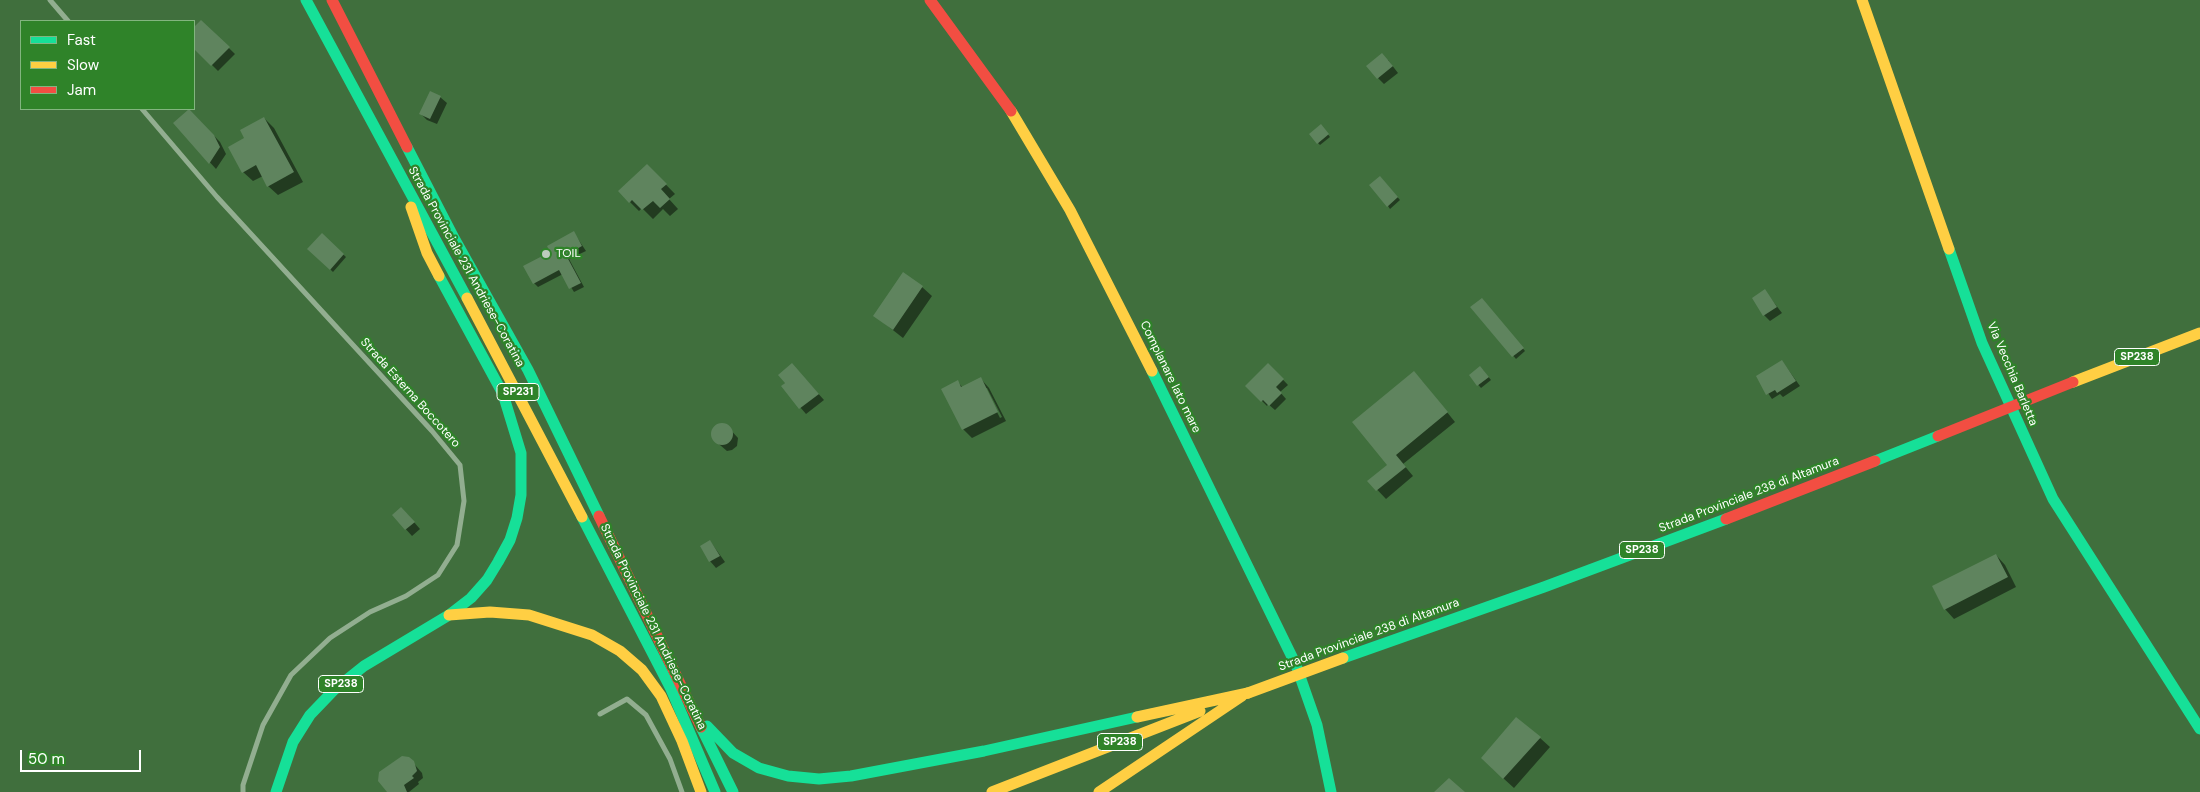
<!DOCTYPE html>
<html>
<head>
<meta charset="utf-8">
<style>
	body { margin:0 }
	#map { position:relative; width:2200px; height:792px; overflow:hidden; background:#406f3d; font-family:"DM Sans",sans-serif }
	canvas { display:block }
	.legend { position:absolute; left:20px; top:20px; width:175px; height:90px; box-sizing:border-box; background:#2f8329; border:1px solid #82b57f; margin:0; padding:6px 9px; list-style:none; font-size:15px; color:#fff }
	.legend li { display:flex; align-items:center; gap:10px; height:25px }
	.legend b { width:25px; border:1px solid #82b57f }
	.scale { position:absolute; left:20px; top:750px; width:121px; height:22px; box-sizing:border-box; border:2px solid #fff; border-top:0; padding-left:6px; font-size:15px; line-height:18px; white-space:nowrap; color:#fff; -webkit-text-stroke:4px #2f8329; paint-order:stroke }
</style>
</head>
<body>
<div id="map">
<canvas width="2200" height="792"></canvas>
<ul class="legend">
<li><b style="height:6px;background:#16e098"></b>Fast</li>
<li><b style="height:6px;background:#ffcf43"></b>Slow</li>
<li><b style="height:6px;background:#f24e42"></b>Jam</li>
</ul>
<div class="scale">50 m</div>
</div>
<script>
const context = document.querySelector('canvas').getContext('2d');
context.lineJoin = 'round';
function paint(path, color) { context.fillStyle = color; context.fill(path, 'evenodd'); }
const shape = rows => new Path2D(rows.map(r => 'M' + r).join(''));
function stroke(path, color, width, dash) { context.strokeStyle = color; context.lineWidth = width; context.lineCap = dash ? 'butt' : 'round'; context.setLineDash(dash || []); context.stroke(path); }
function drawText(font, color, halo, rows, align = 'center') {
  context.font = font + ' "DM Sans",sans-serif'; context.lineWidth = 4.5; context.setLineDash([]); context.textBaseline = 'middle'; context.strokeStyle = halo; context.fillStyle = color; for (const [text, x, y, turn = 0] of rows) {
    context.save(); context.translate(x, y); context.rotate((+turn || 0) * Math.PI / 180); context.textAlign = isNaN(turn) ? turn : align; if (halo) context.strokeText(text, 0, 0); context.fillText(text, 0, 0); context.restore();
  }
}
const shadow = shape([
	[201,21,235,54,218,71,194,47,194,29],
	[1388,60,1398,73,1384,84,1378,78],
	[431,92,440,97,447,103,437,124,427,120,421,114],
	[189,110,220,142,226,154,216,169,174,123],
	[264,118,274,128,303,182,278,195,268,186,263,176,253,181,243,172,246,139],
	[1323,128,1330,137,1320,145,1318,143],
	[647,165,675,194,669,199,678,209,670,216,663,209,653,219,642,208,639,211,630,202],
	[1380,177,1400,200,1390,209,1388,206],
	[574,233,586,251,569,259,584,287,574,292,563,274,538,287,534,283],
	[322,235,346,257,333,272,309,249],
	[922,287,932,296,903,338,875,316],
	[1765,291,1782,313,1770,321,1764,315],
	[1484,302,1525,351,1516,359,1472,307],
	[1782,361,1800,386,1783,397,1780,394,1772,399,1757,377],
	[1268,364,1288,385,1280,392,1286,399,1275,410,1268,404,1267,406,1247,386],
	[1483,370,1491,380,1481,388,1470,375],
	[798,371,824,400,806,414,782,386],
	[981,379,989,388,1006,421,972,438,963,429,958,382,963,388],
	[985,388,987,388,1002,417,1000,418],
	[1422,381,1455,422,1403,464,1413,476,1386,499,1369,481,1389,465],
	[717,426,727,426,738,438,737,446,732,450,727,451,713,439,712,432],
	[407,514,420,529,412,536,393,515],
	[710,541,725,562,716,568,710,561],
	[1996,555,2005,565,2016,587,1954,619,1945,609],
	[1540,738,1550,747,1514,788,1492,768],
	[415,765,422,773,423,778,418,782,419,784,409,792,388,792,379,781,380,773]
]);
const building = shape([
	[201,20,230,47,211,66,194,49,194,27],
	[1382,53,1393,66,1377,79,1366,66],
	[430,91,441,96,430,119,419,114],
	[189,109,214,135,220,147,209,164,173,123],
	[264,117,294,172,267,187,256,165,242,173,228,147,244,138,240,130],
	[1321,124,1329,134,1317,144,1309,134],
	[647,164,667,184,661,189,670,199,660,208,653,201,642,210,632,200,629,203,618,191],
	[1380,176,1398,197,1387,207,1369,185],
	[574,231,582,246,566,255,581,283,569,289,559,270,533,284,523,266,550,252,547,246],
	[322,233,344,254,330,270,307,249],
	[903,272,923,286,893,330,873,316],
	[1765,289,1777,307,1763,316,1752,298],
	[1482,298,1524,348,1512,357,1470,307],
	[1782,360,1796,381,1777,393,1775,390,1766,395,1756,376],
	[792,363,819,394,799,409,781,386,785,383,778,375],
	[1268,363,1284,379,1276,387,1282,393,1269,406,1263,400,1261,402,1245,386],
	[1480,366,1489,377,1477,386,1469,375],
	[1414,371,1448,412,1396,455,1406,467,1376,491,1367,481,1387,465,1352,422],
	[981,377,998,412,962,430,941,389,958,380,961,387],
	'711 434a11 11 0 1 1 22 0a11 11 0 1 1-22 0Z',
	[401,507,415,522,405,530,392,515],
	[710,540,720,556,709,562,700,546],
	[1996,554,2008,577,1944,610,1932,586],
	[1516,717,1541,737,1503,779,1481,758],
	[402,756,409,757,414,761,417,771,412,776,414,778,404,785,407,792,387,792,378,781,379,772],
	[1449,778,1465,792,1434,792]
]);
const street = shape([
	[50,0,68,21],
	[142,109,217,197,432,431,460,465,464,501,457,545,438,575,406,596,370,612,330,638,291,675,263,725,243,785,243,792],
	[600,714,627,699,646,715,670,759,682,792]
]);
const fast = shape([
	[306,0,467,298],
	[407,147,454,238,528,370,599,516],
	[1949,249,1982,343,2053,499,2200,729],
	[1152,371,1296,665,1317,725,1331,792],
	[1875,461,1938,436],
	[582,517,671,689,715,792],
	[1343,658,1544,587,1726,519],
	[707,726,733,753,759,768,788,776,819,779,851,776,984,751,1137,717],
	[701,727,733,792],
	[276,792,293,742,310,715,334,690,364,666,449,615,471,598,487,580,498,562,510,540,517,518,521,495,521,453,503,394,439,276]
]);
const slow = shape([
	[1862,0,1949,249],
	[1011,111,1070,210,1152,371],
	[411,207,427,253,439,276],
	[467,298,582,517],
	[2073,382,2200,333],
	[449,615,490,612,529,615,592,635,620,651,642,670,661,696,682,741,701,792],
	[1137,717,1248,693],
	[992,792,1200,711],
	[1099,792,1242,696]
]);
const jam = shape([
	[332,0,407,147],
	[930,0,1011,111],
	[599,516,701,727],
	[1726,519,1875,461]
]);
const slowBridge = shape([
	[1248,693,1343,658]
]);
const jamBridge = shape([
	[1938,436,2073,382]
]);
const markers = [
	[546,254,5,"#bccdbb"]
];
const shields = [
	[2137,357,45],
	[518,392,42],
	[1642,550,45],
	[341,684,45],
	[1120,742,45]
];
const shieldNames = [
	["SP238",2137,357],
	["SP231",518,392],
	["SP238",1642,550],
	["SP238",341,684],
	["SP238",1120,742]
];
const poiNames = [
	["TOIL",556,254]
];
const streetNames = [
	["Strada Provinciale 231 Andriese-Coratina",466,267,61],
	["Via Vecchia Barletta",2012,374,67],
	["Complanare lato mare",1170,377,64],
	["Strada Esterna Boccotero",410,393,48],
	["Strada Provinciale 238 di Altamura",1749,495,-21],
	["Strada Provinciale 231 Andriese-Coratina",653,627,64],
	["Strada Provinciale 238 di Altamura",1369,635,-20]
];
paint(shadow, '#0007');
paint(building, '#5f845e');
stroke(street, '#92ae90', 5);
stroke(fast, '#16e098', 11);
stroke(slow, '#ffcf43', 11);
stroke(jam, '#f24e42', 11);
stroke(slowBridge, '#ffcf43', 11);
stroke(jamBridge, '#f24e42', 11);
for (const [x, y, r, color] of markers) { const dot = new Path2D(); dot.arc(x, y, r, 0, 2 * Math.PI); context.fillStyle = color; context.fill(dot); stroke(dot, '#2f8329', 2); }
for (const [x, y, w] of shields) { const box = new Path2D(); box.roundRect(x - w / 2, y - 8.5, w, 17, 4); context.fillStyle = '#2f8329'; context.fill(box); stroke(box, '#fff', 1); }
drawText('bold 11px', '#fff', null, shieldNames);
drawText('12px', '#fff', '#2f8329', poiNames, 'left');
drawText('12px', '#fff', '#2f8329', streetNames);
</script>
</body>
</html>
